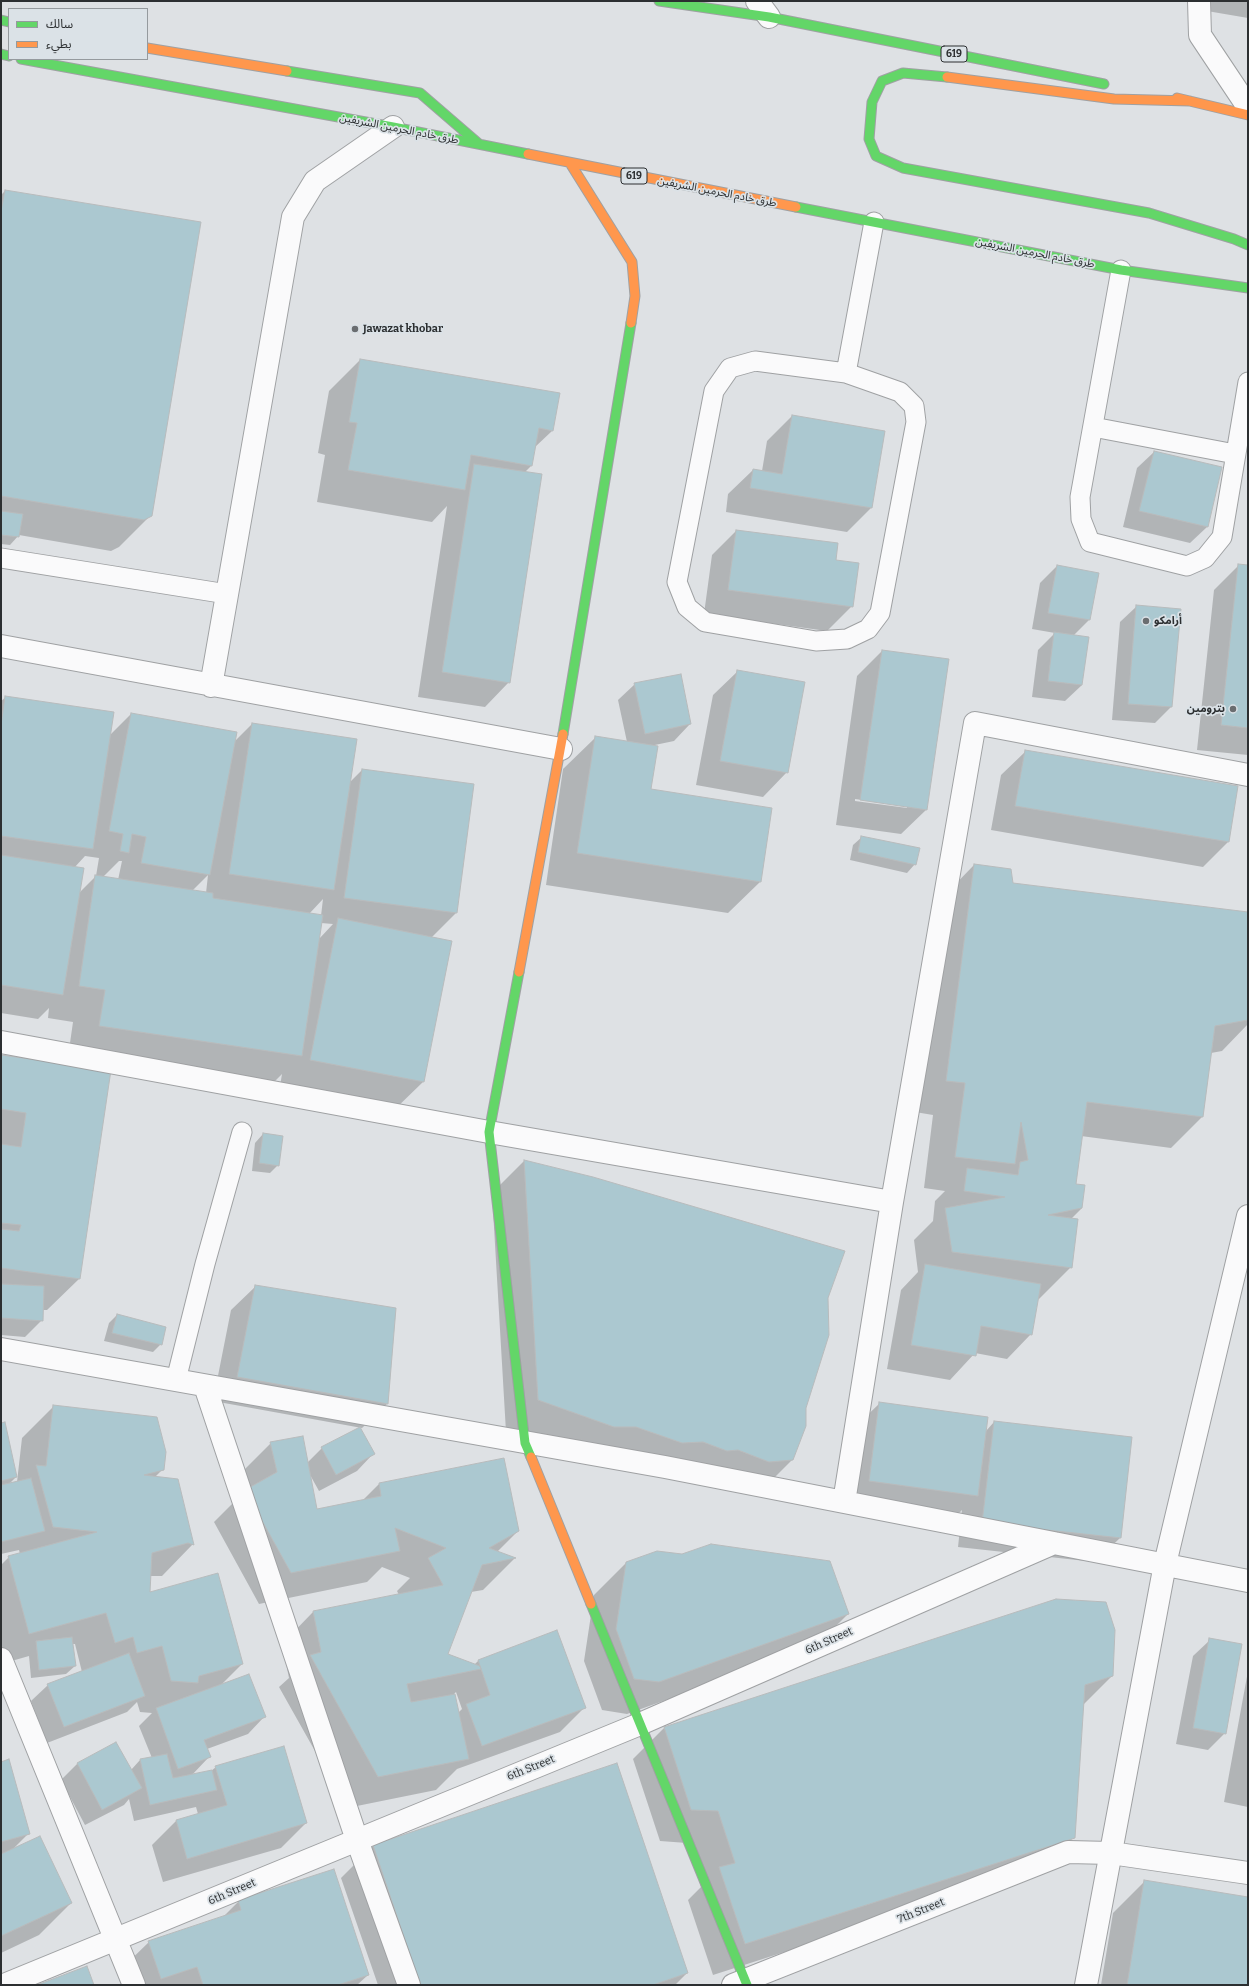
<!DOCTYPE html>
<html>
<head>
<meta charset="utf-8">
<style>
	body { margin:0 }
	#map { position:relative; width:1249px; height:1986px; overflow:hidden; background:#dee1e4; font-family:Bitter,"Noto Sans Arabic",serif }
	canvas { display:block }
	.frame { position:absolute; inset:0; border:2px solid #2c2f31; pointer-events:none }
	.legend { position:absolute; left:8px; top:8px; width:140px; height:52px; box-sizing:border-box; background:#dbe2e7; border:1px solid #959a9e; margin:0; padding:5px 7px; list-style:none; font-size:12px; color:#2c2f31 }
	.legend li { display:flex; align-items:center; gap:8px; height:20px }
	.legend b { width:20px; border:1px solid #959a9e }
</style>
</head>
<body>
<div id="map">
<canvas width="1249" height="1986"></canvas>
<div class="frame"></div>
<ul class="legend">
<li><b style="height:5px;background:#63d668"></b>سالك</li>
<li><b style="height:5px;background:#ff974d"></b>بطيء</li>
</ul>
</div>
<script>
const context = document.querySelector('canvas').getContext('2d');
context.lineJoin = 'round';
function paint(path, color) { context.fillStyle = color; context.fill(path, 'evenodd'); }
const shape = rows => new Path2D(rows.map(r => 'M' + r).join(''));
function stroke(path, color, width, dash) { context.strokeStyle = color; context.lineWidth = width; context.lineCap = dash ? 'butt' : 'round'; context.setLineDash(dash || []); context.stroke(path); }
function drawText(font, color, halo, rows, align = 'center') {
  context.font = font + ' Bitter,"Noto Sans Arabic",serif'; context.lineWidth = 3.5; context.setLineDash([]); context.textBaseline = 'middle'; context.strokeStyle = halo; context.fillStyle = color; for (const [text, x, y, turn = 0] of rows) {
    context.save(); context.translate(x, y); context.rotate((+turn || 0) * Math.PI / 180); context.textAlign = isNaN(turn) ? turn : align; if (halo) context.strokeText(text, 0, 0); context.fillText(text, 0, 0); context.restore();
  }
}
const shadow = shape([
	[1209,1,1248,1,1248,18,1207,11],
	[5,191,151,515,119,547,111,551,19,535,10,545,1,544,1,195],
	[360,360,552,431,534,448,531,466,525,472,509,682,485,707,418,697,447,506,432,522,317,502,325,455,318,453,329,391],
	[792,416,871,508,847,532,726,512,728,494,753,470,762,471,767,441],
	[1154,452,1221,468,1207,527,1190,543,1123,527,1137,468],
	[736,531,835,561,852,606,827,631,704,614,712,555],
	[1239,565,1248,566,1248,755,1197,750,1214,590],
	[1057,566,1089,620,1073,636,1082,685,1065,701,1032,697,1038,650,1055,633,1032,629,1040,583],
	[1137,606,1171,707,1155,723,1112,720,1120,622],
	[882,651,926,810,901,834,836,825,857,676],
	[855,799,907,806,907,808,855,801],
	[738,671,787,772,763,797,696,785,713,695],
	[635,684,690,724,674,741,650,746,650,790,760,882,728,913,546,885,563,769,595,738,627,742,618,700],
	[6,697,109,736,131,714,233,743,252,724,349,783,362,770,456,913,431,938,423,1082,391,1113,279,1092,282,1074,269,1087,68,1057,73,1022,48,1018,49,1008,38,1019,1,1013,1,701],
	[85,856,99,858,96,876,79,893,74,868],
	[119,861,122,861,118,880,103,877],
	[208,875,206,893,192,891],
	[323,899,321,916,309,914],
	[321,923,333,924,319,939],
	[1026,751,1237,787,1228,842,1203,867,991,830,1001,775],
	[862,837,915,864,907,873,850,860,853,845],
	[974,865,1013,884,1248,913,1248,1024,1222,1051,1211,1053,1203,1116,1171,1148,1081,1136,1075,1185,1082,1208,1071,1219,1071,1267,1039,1299,1037,1299,1031,1334,1007,1359,975,1353,950,1380,887,1369,901,1290,918,1272,914,1240,933,1221,935,1201,945,1191,924,1188,933,1115,915,1112,943,897],
	[1,1055,110,1071,79,1279,47,1310,42,1310,42,1320,25,1337,1,1335],
	[263,1134,278,1165,270,1173,252,1171,255,1143],
	[524,1161,593,1178,827,1298,792,1460,760,1492,737,1493,705,1481,506,1432,492,1193],
	[256,1286,387,1404,362,1428,213,1401,231,1310],
	[117,1315,161,1344,153,1352,104,1341,109,1323],
	[880,1403,986,1431,994,1422,1120,1538,1095,1562,958,1547,962,1510,952,1520,845,1506,855,1427],
	[54,1406,163,1469,155,1477,193,1544,162,1576,150,1576,149,1593,242,1664,221,1685,264,1717,248,1734,207,1749,209,1757,191,1776,211,1771,216,1767,306,1823,281,1848,163,1882,152,1845,176,1821,198,1814,196,1807,134,1821,129,1799,124,1805,85,1825,61,1780,77,1764,116,1743,131,1770,140,1760,152,1758,139,1726,152,1713,140,1712,137,1702,127,1712,47,1743,31,1701,48,1685,82,1672,75,1644,72,1644,75,1666,66,1674,31,1678,29,1656,1,1664,1,1565,9,1557,20,1554,19,1550,1,1554,1,1424,16,1477,9,1484,17,1482,22,1438],
	[271,1443,307,1463,322,1448,373,1454,357,1471,319,1491,309,1473,316,1510,362,1501,379,1484,518,1531,497,1552,514,1559,483,1590,471,1592,447,1655,474,1665,478,1661,556,1631,585,1707,560,1732,457,1769,436,1790,347,1808,279,1687,289,1678,282,1644,313,1612,399,1595,397,1591,410,1578,382,1567,367,1582,259,1604,214,1522,243,1493,239,1475],
	[456,1692,462,1709,458,1713,454,1694],
	[626,1563,848,1614,816,1646,627,1714,602,1710,584,1661,594,1595],
	[1210,1640,1225,1733,1208,1750,1176,1744,1193,1656],
	[1248,1671,1248,1807,1224,1802],
	[1112,1676,1083,1705,1074,1837,1042,1869,713,1975,688,1900,701,1887,687,1843,660,1841,633,1759,665,1727],
	[1,1763,29,1833,13,1849,71,1903,39,1935,1,1953],
	[616,1764,687,1973,675,1985,378,1985,341,1878,373,1846],
	[1145,1881,1248,1898,1248,1985,1101,1985,1113,1913],
	[239,1901,368,1975,357,1985,121,1985,117,1973,149,1942,222,1918]
]);
const building = shape([
	[5,190,201,222,152,516,144,520,1,496,1,211,5,190],
	[360,359,560,393,553,431,539,428,532,466,471,455,465,490,348,470,357,423,349,422,360,359],
	[792,415,885,431,872,508,750,488,753,469,782,474,792,415],
	[1154,451,1222,467,1208,527,1139,511,1154,451],
	[474,464,542,474,510,683,442,672,474,464],
	[1,511,23,514,19,537,1,535,1,511],
	[736,530,838,543,836,560,859,563,853,607,728,590,736,530],
	[1238,564,1248,565,1248,728,1221,725,1238,564],
	[1057,565,1099,573,1090,620,1048,613,1057,565],
	[1136,605,1181,609,1172,707,1128,704,1136,605],
	[1054,632,1089,637,1082,685,1048,681,1054,632],
	[882,650,949,659,927,810,860,800,882,650],
	[737,670,805,682,788,773,720,761,737,670],
	[681,674,691,724,645,734,634,683,681,674],
	[5,696,114,712,93,849,1,836,1,725,5,696],
	[131,713,237,732,210,875,141,863,146,837,132,834,129,853,120,851,123,834,109,831,131,713],
	[252,723,357,739,334,890,229,874,252,723],
	[595,736,658,746,651,789,772,808,761,882,577,853,595,736],
	[1025,750,1238,786,1229,842,1015,806,1025,750],
	[362,769,474,784,457,913,344,898,362,769],
	[861,836,920,848,916,865,858,852,861,836],
	[1,855,84,868,63,995,1,985,1,855],
	[974,864,1011,869,1013,883,1248,912,1248,1020,1215,1026,1203,1117,1087,1102,1076,1184,1085,1185,1082,1208,1048,1215,1078,1219,1072,1268,952,1252,945,1208,1005,1197,964,1191,967,1168,1018,1175,1020,1162,1028,1160,1021,1122,1015,1164,955,1157,965,1083,946,1081,974,864],
	[95,875,213,893,213,898,323,915,302,1056,99,1026,105,990,79,986,95,875],
	[338,918,452,941,424,1082,310,1060,338,918],
	[1,1055,111,1070,80,1279,1,1268,1,1229,19,1231,21,1225,1,1223,1,1144,21,1147,26,1113,1,1109,1,1055],
	[263,1133,283,1136,279,1166,259,1163,263,1133],
	[524,1160,593,1177,845,1251,828,1298,829,1335,806,1408,806,1426,793,1460,769,1462,738,1450,727,1451,703,1442,682,1443,636,1427,614,1427,538,1400,524,1160],
	[925,1264,1041,1284,1032,1335,981,1326,976,1356,911,1345,925,1264],
	[1,1284,44,1286,43,1321,1,1318,1,1284],
	[255,1285,396,1308,388,1404,237,1377,255,1285],
	[117,1314,166,1327,162,1345,112,1333,117,1314],
	[879,1402,988,1417,978,1496,869,1481,879,1402],
	[53,1405,157,1417,166,1452,164,1470,144,1475,178,1479,194,1545,188,1543,152,1553,150,1592,218,1573,243,1664,199,1676,198,1683,171,1681,162,1646,137,1653,133,1637,115,1643,106,1613,29,1634,8,1556,97,1532,53,1527,36,1465,46,1466,53,1405],
	[994,1421,1132,1437,1121,1538,982,1523,994,1421],
	[5,1422,17,1477,1,1481,1,1423,5,1422],
	[360,1427,375,1454,336,1475,321,1447,360,1427],
	[303,1436,317,1509,381,1496,379,1483,504,1458,519,1531,489,1548,516,1558,482,1565,448,1654,480,1666,481,1669,407,1684,411,1702,455,1694,469,1759,378,1777,310,1655,321,1652,313,1611,443,1585,428,1558,446,1548,395,1528,400,1551,291,1573,245,1490,277,1472,270,1442,303,1436],
	[31,1478,45,1531,1,1542,1,1485,31,1478],
	[711,1544,830,1561,849,1614,659,1682,634,1679,616,1629,626,1562,657,1551,682,1554,711,1544],
	[1056,1599,1106,1602,1115,1630,1113,1676,1085,1685,1075,1838,745,1944,719,1867,735,1863,718,1811,691,1810,664,1727,1056,1599],
	[557,1630,586,1708,482,1746,466,1704,490,1695,478,1660,557,1630],
	[72,1637,76,1666,39,1670,36,1641,72,1637],
	[1209,1638,1242,1644,1226,1734,1193,1728,1209,1638],
	[129,1653,145,1696,64,1727,47,1684,129,1653],
	[249,1674,266,1717,204,1740,211,1757,178,1769,156,1708,249,1674],
	[116,1742,142,1788,102,1810,77,1763,116,1742],
	[284,1746,307,1823,187,1859,176,1820,227,1805,215,1766,284,1746],
	[167,1754,173,1778,212,1770,217,1790,150,1805,140,1759,167,1754],
	[9,1759,30,1834,1,1842,1,1762,9,1759],
	[617,1763,688,1973,653,1985,420,1985,373,1845,617,1763],
	[40,1836,72,1903,1,1936,1,1854,40,1836],
	[334,1869,369,1975,338,1985,203,1985,197,1967,161,1979,148,1941,241,1910,238,1900,334,1869],
	[1144,1880,1248,1897,1248,1985,1127,1985,1144,1880],
	[87,1966,94,1985,37,1985,87,1966]
]);
const lane = shape([
	[1121,270,1080,497,1081,519,1090,542,1187,566,1205,558,1222,537,1248,382],
	[846,373,755,361,730,368,714,391,677,582,687,607,705,622,816,641,847,639,868,629,880,613,916,422,914,406,900,392,846,373,874,222],
	[1093,427,1235,454],
	[1,558,227,594],
	[176,1380,205,1264,242,1132]
]);
const street = shape([
	[757,1,769,17],
	[1199,1,1200,35,1248,107],
	[1,646,561,749],
	[211,686,293,217,315,181,393,127],
	[1,1042,489,1132,892,1202],
	[1,1349,665,1467,1248,1581],
	[205,1386,357,1840,409,1985],
	[844,1502,892,1202,975,723,1248,775],
	[1,1659,134,1985],
	[4,1985,640,1724,1054,1543],
	[733,1985,1068,1852,1111,1853,1248,1873],
	[1086,1985,1165,1564,1248,1216]
]);
const fast = shape([
	[659,1,769,17,1104,84],
	[1,20,9,22],
	[1,54,9,56],
	[21,59,393,127,528,154],
	[287,71,420,93,479,144],
	[947,77,903,73,882,81,872,102,869,139,876,156,903,168,1149,213,1234,239,1248,245],
	[796,207,1121,270,1248,288],
	[563,734,631,323],
	[519,972,489,1132,525,1443,531,1457],
	[591,1604,747,1985]
]);
const slow = shape([
	[147,48,287,71],
	[947,77,1114,99,1190,101],
	[1177,98,1248,115],
	[528,154,796,207],
	[570,163,632,262,635,296,631,323],
	[519,972,563,734],
	[531,1457,591,1604]
]);
const markers = [
	[355,329,4,"#6a6d70"],
	[1146,621,4,"#6a6d70"],
	[1233,709,4,"#6a6d70"]
];
const shields = [
	[954,54,26],
	[634,176,26]
];
const shieldNames = [
	["619",954,54],
	["619",634,176]
];
const streetNames = [
	["طرق خادم الحرمين الشريفين",399,129,11],
	["طرق خادم الحرمين الشريفين",717,192,11],
	["طرق خادم الحرمين الشريفين",1035,253,11],
	["6th Street",829,1641,-24],
	["6th Street",531,1768,-22],
	["6th Street",232,1892,-23],
	["7th Street",921,1911,-22]
];
const poiNames = [
	["Jawazat khobar",363,329],
	["أرامكو",1154,621],
	["بترومين",1225,709,"right"]
];
paint(shadow, '#0003');
paint(building, '#abc8d0');
stroke(building, '#b8bbbc', 1);
stroke(lane, '#9fa1a3', 21);
stroke(street, '#9fa1a3', 24);
stroke(fast, '#9fa1a3', 11);
stroke(slow, '#9fa1a3', 11);
stroke(lane, '#fafafb', 19);
stroke(street, '#fafafb', 22);
stroke(fast, '#63d668', 9);
stroke(slow, '#ff974d', 9);
for (const [x, y, r, color] of markers) { const dot = new Path2D(); dot.arc(x, y, r, 0, 2 * Math.PI); context.fillStyle = color; context.fill(dot); stroke(dot, '#dbe2e7', 1.5); }
for (const [x, y, w] of shields) { const box = new Path2D(); box.roundRect(x - w / 2, y - 8, w, 16, 3); context.fillStyle = '#dbe2e7'; context.fill(box); stroke(box, '#2c2f31', 1); }
drawText('bold 10px', '#2c2f31', null, shieldNames);
drawText('11px', '#2c2f31', '#dbe2e7', streetNames);
drawText('bold 11px', '#2c2f31', '#dbe2e7', poiNames, 'left');
</script>
</body>
</html>
